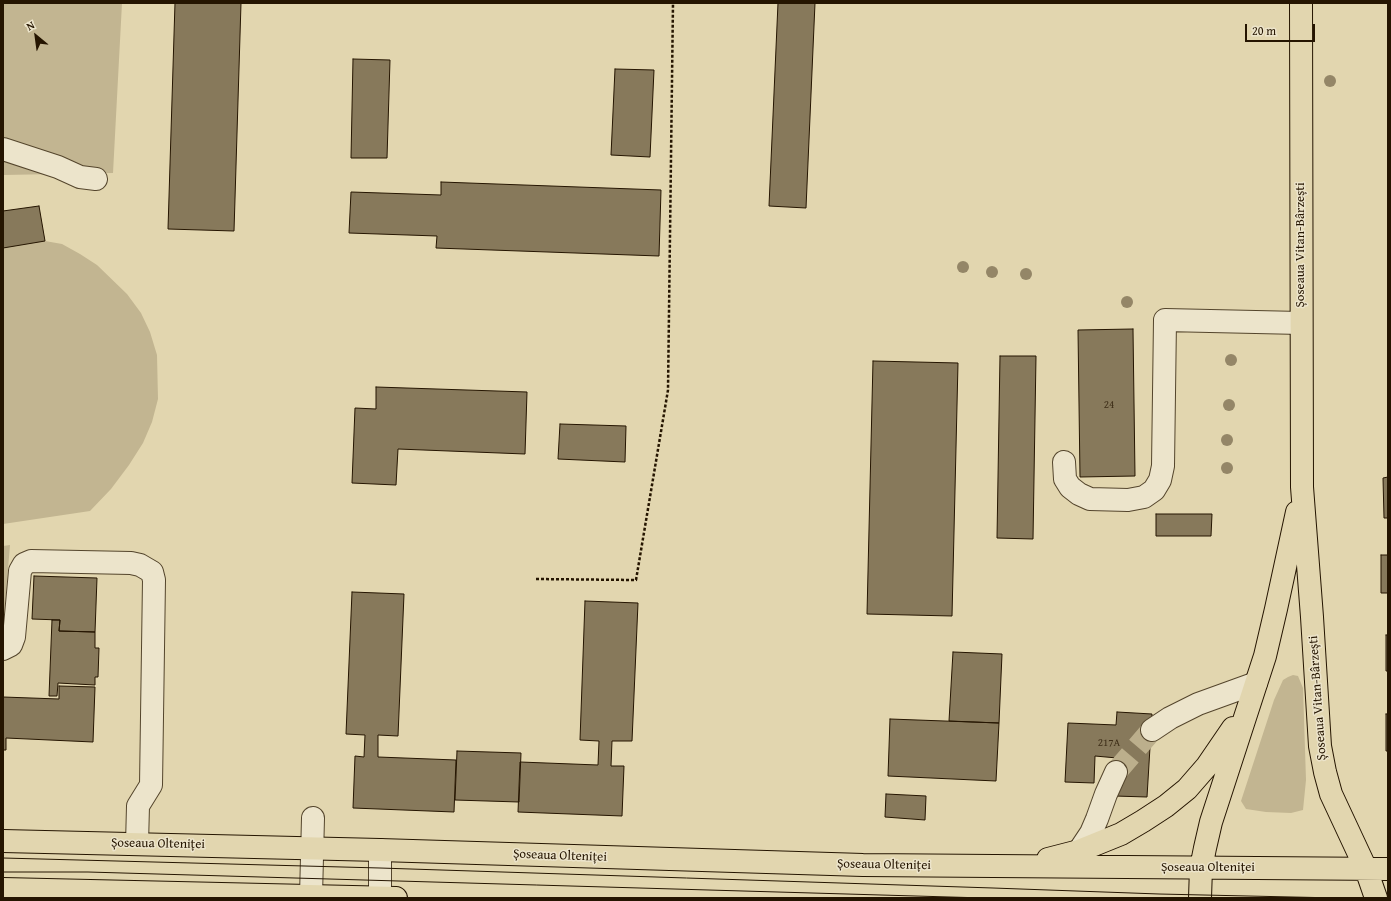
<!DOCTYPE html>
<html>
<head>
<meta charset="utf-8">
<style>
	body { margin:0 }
	#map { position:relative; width:1391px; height:901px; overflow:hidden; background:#e2d6af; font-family:"Gentium Book Plus",serif }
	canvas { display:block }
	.frame { position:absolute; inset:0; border:4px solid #251501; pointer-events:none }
	.north { position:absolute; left:16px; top:16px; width:40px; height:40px; -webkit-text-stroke:3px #ece4cb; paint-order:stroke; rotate:331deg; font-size:11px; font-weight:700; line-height:16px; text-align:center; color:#251501 }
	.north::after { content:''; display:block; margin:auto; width:14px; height:18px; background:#251501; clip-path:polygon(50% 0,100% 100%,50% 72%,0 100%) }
	.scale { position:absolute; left:1245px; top:24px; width:70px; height:18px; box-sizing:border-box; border:2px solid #251501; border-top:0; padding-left:5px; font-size:12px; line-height:14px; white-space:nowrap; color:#251501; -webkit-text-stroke:3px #ece4cb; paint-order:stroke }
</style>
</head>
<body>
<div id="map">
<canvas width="1391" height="901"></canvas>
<div class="frame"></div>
<div class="north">N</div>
<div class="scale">20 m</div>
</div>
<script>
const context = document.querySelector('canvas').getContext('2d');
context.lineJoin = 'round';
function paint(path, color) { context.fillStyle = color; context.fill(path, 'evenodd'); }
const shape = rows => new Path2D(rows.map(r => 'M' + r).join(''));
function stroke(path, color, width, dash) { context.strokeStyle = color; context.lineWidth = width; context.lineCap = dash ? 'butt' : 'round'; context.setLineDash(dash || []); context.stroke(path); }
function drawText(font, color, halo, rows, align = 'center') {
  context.font = font + ' "Gentium Book Plus",serif'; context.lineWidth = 3; context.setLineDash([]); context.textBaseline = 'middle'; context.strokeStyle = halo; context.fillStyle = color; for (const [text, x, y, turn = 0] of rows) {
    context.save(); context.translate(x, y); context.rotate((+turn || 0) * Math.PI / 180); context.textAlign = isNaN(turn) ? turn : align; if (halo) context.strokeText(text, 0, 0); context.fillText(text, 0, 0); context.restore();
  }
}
const green = shape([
	[3,3,122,3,113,173,3,175],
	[39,206,45,241,62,244,80,254,97,265,127,294,141,313,150,332,157,355,158,399,152,422,143,443,129,465,111,489,90,511,3,524,3,211],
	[10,545,4,617,3,617,3,546],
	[1293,675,1298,676,1303,688,1306,780,1303,810,1291,813,1266,812,1246,809,1241,801,1274,700,1283,680,1288,677]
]);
const building = shape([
	[175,3,241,3,234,231,168,229,175,3],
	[778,3,815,3,806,208,769,206,778,3],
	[353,59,390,60,387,158,351,158,353,59],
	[615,69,654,70,650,157,611,155,615,69],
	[441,182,661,190,659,256,436,248,437,236,349,233,351,192,441,195,441,182],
	[39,206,45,241,3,248,3,211,39,206],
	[1133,329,1135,476,1080,477,1078,330,1133,329],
	[1000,356,1036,356,1033,539,997,538,1000,356],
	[873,361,958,363,952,616,867,614,873,361],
	[376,387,527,392,525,454,398,449,396,485,352,483,355,408,376,409,376,387],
	[560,424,626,426,625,462,558,459,560,424],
	[1388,477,1388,518,1384,518,1383,478,1388,477],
	[1156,514,1212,514,1211,536,1156,536,1156,514],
	[1381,555,1388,555,1388,593,1381,593,1381,555],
	[34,576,97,578,95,632,59,631,60,620,32,619,34,576],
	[352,592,404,594,398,736,378,735,378,757,456,760,454,812,353,808,355,756,364,757,365,735,346,734,352,592],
	[585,601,638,603,632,741,612,741,611,766,624,766,622,816,518,812,520,762,598,765,599,741,580,740,585,601],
	[52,620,60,620,59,631,95,632,95,648,99,648,98,677,95,677,95,685,58,683,57,696,49,696,52,620],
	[1386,635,1388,635,1388,671,1386,671,1386,635],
	[953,652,1002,654,999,723,949,721,953,652],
	[59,686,95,687,93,742,6,738,6,750,3,750,3,697,59,699,59,686],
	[1117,712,1152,714,1147,797,1115,796,1117,758,1095,756,1094,783,1065,782,1068,723,1116,725,1117,712],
	[1386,714,1388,714,1388,751,1386,751,1386,714],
	[890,719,999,723,996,781,888,776,890,719],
	[457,751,521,753,519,802,455,800,457,751],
	[886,794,926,796,925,820,885,817,886,794]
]);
const minorTunnel = shape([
	[1116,772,1152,730]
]);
const path = shape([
	[536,579,636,580,668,390,673,3]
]);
const minor = shape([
	[3,149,58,167,80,177,96,179],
	[1064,462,1065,479,1070,487,1079,494,1090,499,1128,500,1144,497,1154,490,1160,480,1163,466,1165,320,1301,323],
	[3,649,11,645,14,637,20,571,24,564,31,561,131,563,140,565,152,572,154,580,151,785,138,806,137,844],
	[1152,730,1170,718,1198,704,1256,683],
	[380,850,380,898],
	[1079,851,1091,833,1097,819,1106,794,1116,772],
	[311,896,313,818]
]);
const major = shape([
	[1301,3,1302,487,1312,617,1320,746,1325,772,1331,794,1366,869,1376,898],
	[3,841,380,850,863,865,1388,869],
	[1048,859,1079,851,1121,834,1143,821,1166,806,1187,789,1207,766,1233,728],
	[3,889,396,898],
	[1200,898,1201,868,1205,848,1211,822,1265,656,1276,609,1297,512]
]);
const tram = shape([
	[3,858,380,868,993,888,1159,894,1337,898],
	[3,872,88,872,984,898]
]);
const trees = [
	[1330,81],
	[963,267],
	[992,272],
	[1026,274],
	[1127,302],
	[1231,360],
	[1229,405],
	[1227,440],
	[1227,468]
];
const numberNames = [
	["24",1109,405],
	["217A",1109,743]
];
const streetNames = [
	["Șoseaua Vitan-Bârzești",1301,245,-90],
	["Șoseaua Vitan-Bârzești",1318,698,-94],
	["Șoseaua Olteniței",158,844,1],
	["Șoseaua Olteniței",560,856,2],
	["Șoseaua Olteniței",884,865,1],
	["Șoseaua Olteniței",1208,868]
];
paint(green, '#c2b591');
paint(building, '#87795b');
stroke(building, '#251501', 1);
stroke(minorTunnel, '#bcaf8c', 22, [22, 11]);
stroke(minor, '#54452c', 24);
stroke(major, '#251501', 24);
stroke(path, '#251501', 2.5, [3, 2]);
stroke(minor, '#ece4cb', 22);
stroke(major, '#e2d6af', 22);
stroke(tram, '#251501', 1);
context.fillStyle = '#948667';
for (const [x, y] of trees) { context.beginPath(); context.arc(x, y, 6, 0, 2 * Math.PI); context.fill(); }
drawText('11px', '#3e2e18', null, numberNames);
drawText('13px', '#251501', '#ece4cb', streetNames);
</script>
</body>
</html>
